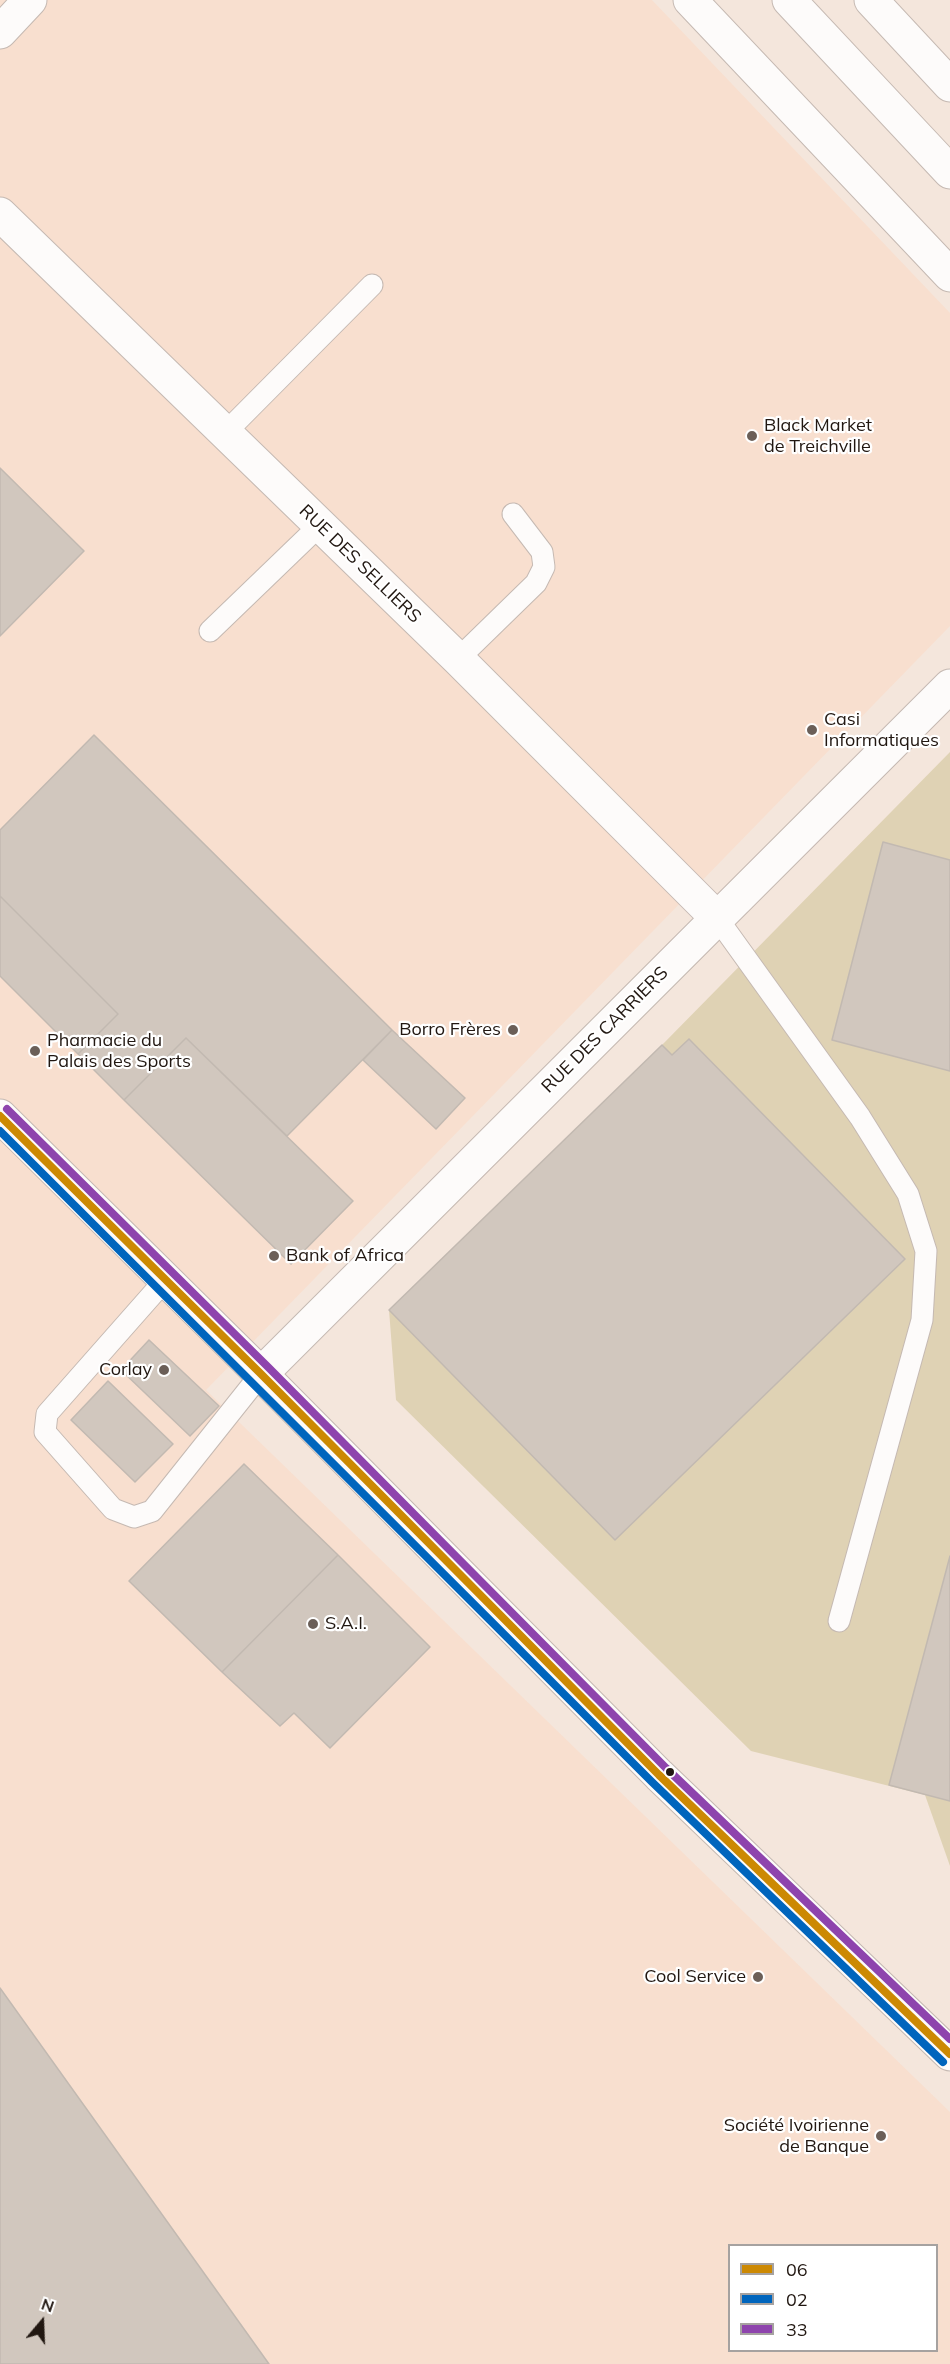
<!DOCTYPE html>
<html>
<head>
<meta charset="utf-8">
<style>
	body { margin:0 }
	#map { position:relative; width:950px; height:2364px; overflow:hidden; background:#f4e6dc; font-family:Mulish,sans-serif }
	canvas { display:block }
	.legend { position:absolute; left:728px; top:2244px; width:210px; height:108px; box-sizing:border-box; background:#fff; border:2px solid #a6a2a0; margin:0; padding:8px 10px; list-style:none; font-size:18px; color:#211711 }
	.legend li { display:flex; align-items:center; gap:12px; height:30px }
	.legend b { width:30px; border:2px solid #a6a2a0 }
	.north { position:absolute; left:12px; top:2292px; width:60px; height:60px; -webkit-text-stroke:4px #fff; paint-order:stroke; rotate:19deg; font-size:16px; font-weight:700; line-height:24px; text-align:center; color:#211711 }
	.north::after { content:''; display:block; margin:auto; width:21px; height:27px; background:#211711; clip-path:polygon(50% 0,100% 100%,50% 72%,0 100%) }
</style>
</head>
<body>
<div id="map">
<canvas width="950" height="2364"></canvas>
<ul class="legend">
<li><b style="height:8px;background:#cc8903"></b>06</li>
<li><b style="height:8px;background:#0065bd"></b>02</li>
<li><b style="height:8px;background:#8e44ad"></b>33</li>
</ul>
<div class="north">N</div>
</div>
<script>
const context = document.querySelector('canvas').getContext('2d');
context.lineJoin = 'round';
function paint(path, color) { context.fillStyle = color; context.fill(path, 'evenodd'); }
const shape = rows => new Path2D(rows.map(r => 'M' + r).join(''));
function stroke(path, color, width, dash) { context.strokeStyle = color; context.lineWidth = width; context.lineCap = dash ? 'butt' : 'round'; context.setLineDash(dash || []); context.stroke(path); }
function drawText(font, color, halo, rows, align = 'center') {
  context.font = font + ' Mulish,sans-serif'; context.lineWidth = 4.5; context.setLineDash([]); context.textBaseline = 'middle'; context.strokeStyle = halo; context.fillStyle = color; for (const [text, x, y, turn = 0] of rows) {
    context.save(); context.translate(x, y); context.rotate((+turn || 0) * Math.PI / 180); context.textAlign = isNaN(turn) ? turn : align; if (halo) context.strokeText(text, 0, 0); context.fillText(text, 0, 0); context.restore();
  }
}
const built = shape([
	[0,0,652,0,950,313,950,626,206,1390,950,2112,950,2364,0,2364],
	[730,2246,936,2246,936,2350,730,2350]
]);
const green = shape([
	[950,752,950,1866,925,1795,751,1751,396,1400,389,1310,662,1045]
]);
const building = shape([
	[0,468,84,551,0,636,0,468],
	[94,735,392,1030,287,1136,186,1038,124,1100,78,1054,118,1014,0,896,0,830,94,735],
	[883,842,950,860,950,1071,832,1040,883,842],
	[0,896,118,1014,78,1054,0,976,0,896],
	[392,1030,465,1098,436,1129,363,1060,392,1030],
	[186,1038,353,1201,291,1264,124,1100,186,1038],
	[689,1039,905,1259,615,1540,389,1310,662,1045,672,1055,689,1039],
	[149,1340,219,1406,190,1436,121,1370,149,1340],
	[108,1381,173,1444,135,1482,71,1420,108,1381],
	[244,1464,338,1555,222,1672,129,1581,244,1464],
	[338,1555,430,1647,330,1748,294,1713,280,1726,222,1672,338,1555],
	[950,1556,950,1801,889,1785,950,1556],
	[0,1988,269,2364,0,2364,0,1988]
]);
const lane = shape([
	[226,432,372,285],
	[210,631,319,526],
	[458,659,536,583,544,567,542,552,513,514],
	[717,918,860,1117,908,1194,926,1251,922,1320,839,1621],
	[166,1279,47,1414,45,1432,113,1509,134,1517,152,1511,261,1374]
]);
const street = shape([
	[690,0,950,275],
	[0,32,30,0],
	[0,214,458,659,717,918],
	[261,1374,950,686]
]);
const secondary = shape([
	[0,1116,261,1374,659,1775,950,2054]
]);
const primary = shape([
	[789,0,950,172],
	[871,0,950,85]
]);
const bus1 = shape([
	[0,1116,261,1374,659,1775,950,2054]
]);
const bus2 = shape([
	[0,1131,652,1782,943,2062]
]);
const bus3 = shape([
	[7,1109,268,1367,666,1768,950,2039]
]);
const markers = [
	[752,436,6,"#6b5f58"],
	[812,730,6,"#6b5f58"],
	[513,1030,6,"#6b5f58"],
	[35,1051,6,"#6b5f58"],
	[274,1256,6,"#6b5f58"],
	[164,1370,6,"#6b5f58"],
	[313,1624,6,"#6b5f58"],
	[670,1772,5,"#211711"],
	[758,1977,6,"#6b5f58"],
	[881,2136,6,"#6b5f58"]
];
const poiNames = [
	["Black Market",764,426],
	["de Treichville",764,447],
	["Casi",824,720],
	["Informatiques",824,741],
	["Borro Frères",501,1030,"right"],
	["Pharmacie du",47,1041],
	["Palais des Sports",47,1062],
	["Bank of Africa",286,1256],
	["Corlay",152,1370,"right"],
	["S.A.I.",325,1624],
	["Cool Service",746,1977,"right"],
	["Société Ivoirienne",869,2126,"right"],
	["de Banque",869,2147,"right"]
];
const streetNames = [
	["RUE DES SELLIERS",360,564,44],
	["RUE DES CARRIERS",605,1030,-45]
];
paint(built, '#f8dfcf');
paint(green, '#dfd2b4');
paint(building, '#d1c7be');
stroke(building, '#c2b9b1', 1.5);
stroke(lane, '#c5b9b2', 23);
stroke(street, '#c5b9b2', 35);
stroke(secondary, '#c5b9b2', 35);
stroke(primary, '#c5b9b2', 35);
stroke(lane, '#fdfbfa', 21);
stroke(street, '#fdfbfa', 33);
stroke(secondary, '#fdfbfa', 33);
stroke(primary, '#fdfbfa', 33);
stroke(bus1, '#cc8903', 8);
stroke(bus2, '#0065bd', 8);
stroke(bus3, '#8e44ad', 8);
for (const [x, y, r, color] of markers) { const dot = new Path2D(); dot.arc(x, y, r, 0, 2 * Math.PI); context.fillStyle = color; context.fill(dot); stroke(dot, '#fff', 2); }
drawText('18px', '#211711', '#fff', poiNames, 'left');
drawText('18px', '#211711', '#fff', streetNames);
</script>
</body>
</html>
